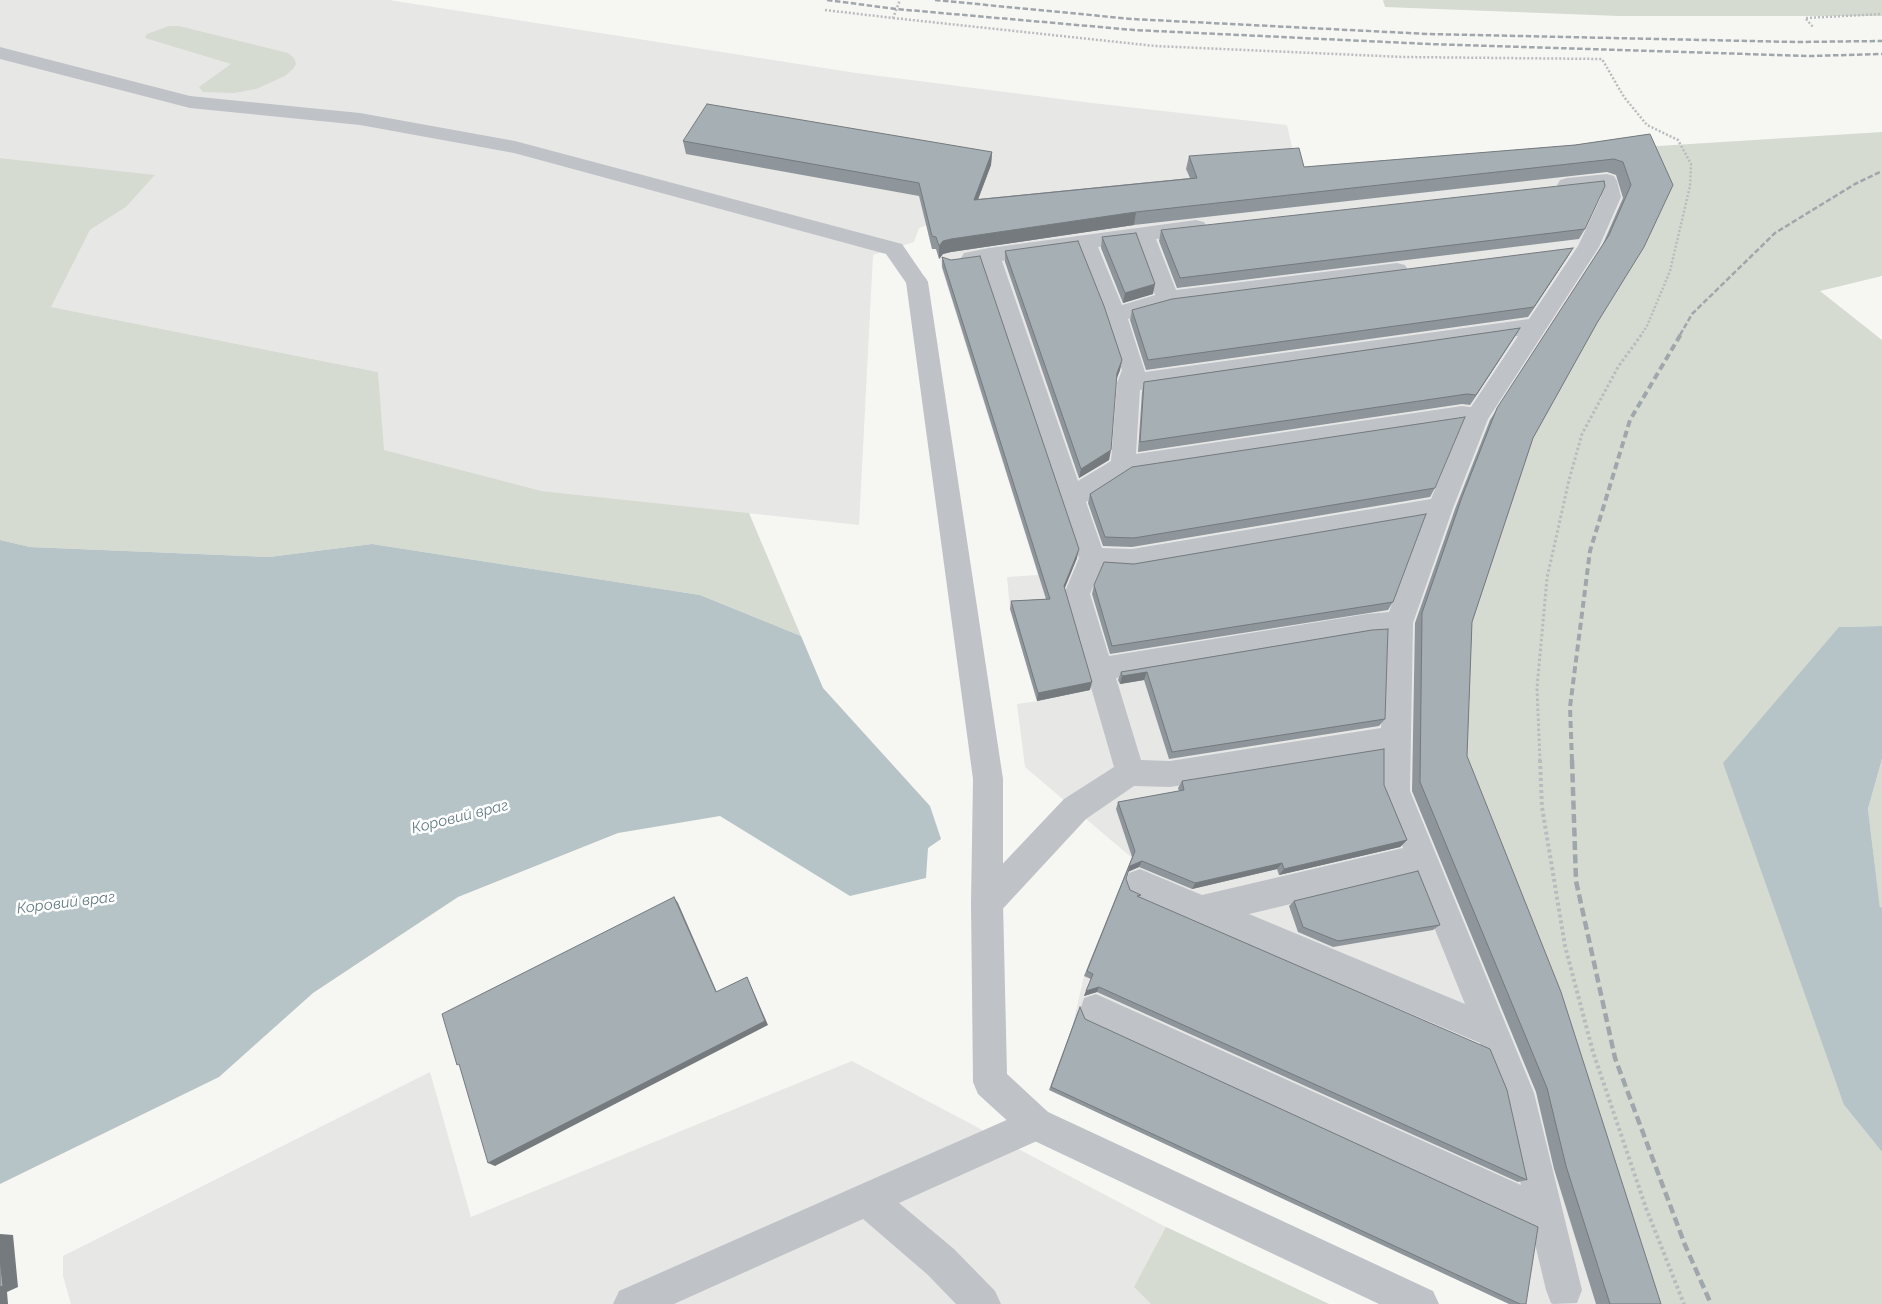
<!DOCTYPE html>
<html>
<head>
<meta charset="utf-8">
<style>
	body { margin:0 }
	canvas { display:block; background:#f6f6f3 }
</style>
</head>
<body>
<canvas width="1882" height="1304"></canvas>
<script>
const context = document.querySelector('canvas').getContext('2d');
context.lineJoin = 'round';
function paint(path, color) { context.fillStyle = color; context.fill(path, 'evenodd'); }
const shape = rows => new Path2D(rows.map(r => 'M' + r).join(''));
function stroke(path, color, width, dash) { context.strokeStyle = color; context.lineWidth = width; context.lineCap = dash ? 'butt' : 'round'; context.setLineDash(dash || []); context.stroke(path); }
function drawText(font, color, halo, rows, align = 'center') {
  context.font = font + ' Raleway,sans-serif'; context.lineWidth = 5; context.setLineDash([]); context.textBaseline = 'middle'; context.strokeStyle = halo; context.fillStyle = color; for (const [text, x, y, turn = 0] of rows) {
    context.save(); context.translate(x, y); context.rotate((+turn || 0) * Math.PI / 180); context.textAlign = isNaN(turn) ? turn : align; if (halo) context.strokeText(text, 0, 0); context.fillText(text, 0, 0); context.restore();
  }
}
const built = shape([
	[0,0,389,0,856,73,1092,103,1287,125,1298,173,1642,147,1647,1304,1509,1304,1049,1090,1072,1028,1084,976,1132,858,1025,767,1017,704,1037,701,1010,609,1007,577,1038,575,942,269,938,250,932,249,928,234,949,217,919,228,914,242,873,255,859,525,542,491,383,450,378,372,50,307,90,230,126,207,154,176,0,158],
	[852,1061,1166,1227,1329,1304,71,1304,63,1276,63,1256,430,1072,471,1217]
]);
const green = shape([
	[1383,0,1882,0,1882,16,1619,16,1385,7],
	[169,26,179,26,288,53,294,58,296,64,293,69,285,76,256,89,234,93,203,92,199,87,231,64,145,38,147,34],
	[1882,132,1882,276,1820,291,1882,340,1882,626,1839,627,1844,1105,1882,1152,1882,1304,1647,1304,1458,765,1465,632,1525,450,1589,335,1642,147],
	[0,158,155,175,126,207,90,230,51,307,378,372,384,450,542,491,749,513,801,636,700,595,372,544,269,557,30,547,0,540],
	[1882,759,1882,907,1880,909,1868,809],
	[1166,1227,1329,1304,1151,1304,1134,1287]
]);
const water = shape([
	[0,540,30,547,269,557,372,544,700,595,801,636,823,688,930,806,941,839,928,848,926,878,850,896,720,816,618,833,458,897,313,993,219,1077,0,1184],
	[1882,626,1882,759,1868,809,1880,908,1882,907,1882,1152,1844,1105,1723,763,1839,627]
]);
const pathFar2 = shape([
	[825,10,893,18,900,0],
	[893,18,1155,46,1403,57,1602,59,1624,97,1647,125,1678,140,1691,164,1690,186,1670,271,1647,326,1641,335],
	[1806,18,1882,14],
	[1806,19,1813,27]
]);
const pathFar1 = shape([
	[1540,761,1537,688,1547,578,1569,480,1582,434,1618,367,1642,334]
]);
const path = shape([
	[1540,760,1542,807,1565,946,1593,1052,1646,1208,1684,1304]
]);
const service = shape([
	[0,47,190,96,360,113,515,141,902,244,928,282,925,287,917,290,909,287,886,254,514,153,360,125,190,108,0,59,0,47],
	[1607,174,1614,176,1617,181,1621,197,1599,247,1488,419,1453,508,1413,623,1410,791,1534,1093,1582,1290,1577,1303,1553,1304,1551,1303,1546,1290,1531,1227,1084,1022,1080,1010,1084,998,1096,994,1521,1185,1500,1093,1480,1043,1129,895,1125,884,1129,873,1140,869,1202,895,1403,848,1380,791,1380,754,1170,787,1134,786,1086,819,998,914,987,918,976,914,971,903,976,892,1064,799,1114,767,1064,594,1079,558,981,264,972,265,964,263,961,258,964,253,989,248,1196,220,1204,222,1207,227,1204,232,1156,239,1176,290,1397,263,1405,265,1408,270,1405,275,1397,277,1169,307,1128,319,1145,372,1529,319,1578,246,1601,197,1599,188,1567,192,1560,190,1557,185,1560,180,1567,178,1607,174],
	[1136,242,1155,295,1122,305,1098,247,1136,242],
	[1078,250,1104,315,1122,370,1117,383,1111,461,1078,481,1002,261,1078,250],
	[1518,336,1471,407,1462,406,1136,454,1140,390,1518,336],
	[1462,424,1431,499,1132,549,1102,548,1086,502,1129,475,1462,424],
	[1423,521,1389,612,1367,614,1109,656,1090,594,1101,569,1132,571,1423,521],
	[1385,635,1381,728,1170,761,1141,760,1116,678,1367,636,1385,635],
	[1413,875,1465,1004,1249,914,1413,875],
	[1036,1107,1048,1112,1053,1124,1048,1136,899,1203,954,1249,995,1291,1001,1304,956,1304,928,1275,863,1219,674,1304,613,1304,619,1291,1036,1107]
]);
const minor = shape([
	[917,274,925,277,928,282,1003,779,1003,903,1007,1074,1048,1112,1433,1291,1439,1304,1379,1304,1024,1136,978,1094,973,1082,971,903,973,779,906,282,909,277,917,274]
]);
const railFar2 = shape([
	[827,0,896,9,1134,30,1429,44,1810,56,1882,54],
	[935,0,1132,19,1428,34,1796,42,1882,41],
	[1680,335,1692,314,1775,233,1855,184,1882,171]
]);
const railFar1 = shape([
	[1572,761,1570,707,1590,551,1630,420,1681,334]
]);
const rail = shape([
	[1572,760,1576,881,1615,1058,1685,1245,1711,1304]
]);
const wall = shape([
	[1650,134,1597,323,1533,438,1472,622,1467,756,1661,1304,1596,1304,1554,1169,1536,1092,1412,791,1415,623,1455,509,1490,420,1602,246,1623,198,1616,175,1607,172,1134,225,951,252,943,254,939,259,936,249,932,249,919,196,686,154,683,141,992,152,991,165,978,199,1190,178,1186,169,1189,156,1304,167,1575,145],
	[1585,229,1579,239,1177,288,1159,241,1161,230],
	[1102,237,1153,294,1123,303,1101,248],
	[1573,248,1528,317,1146,370,1130,320,1132,310],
	[1005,251,1122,360,1120,370,1116,379,1109,460,1079,478,1005,262],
	[942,257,1077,558,1064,589,1090,690,1037,701,1010,609,1011,601,1046,599,942,267],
	[1520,328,1470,405,1462,404,1138,452,1142,392,1144,382],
	[1435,488,1430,497,1132,547,1103,546,1088,503,1090,494],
	[1094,585,1393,602,1388,610,1110,654,1092,594],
	[1372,630,1385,719,1379,726,1169,759,1144,680,1120,684,1118,680,1121,672],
	[1182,781,1384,785,1407,840,1400,847,1279,875,1277,869,1192,889,1139,867,1128,872,1126,879,1130,890,1527,1180,1518,1182,1097,992,1084,996,1091,979,1084,976,1132,857,1116,809,1118,802,1179,791,1178,788],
	[1294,901,1440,925,1433,930,1333,947,1298,932,1289,906],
	[1078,1011,1085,1019,1526,1304,1509,1304,1049,1090]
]);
const shadedWall = shape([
	[992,152,991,165,973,213,974,200],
	[1136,212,1134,225,951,252,943,254,939,259,939,246,943,241,951,239],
	[1573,248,1567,258,1528,317,1534,307],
	[1155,284,1153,294,1123,303,1125,293],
	[1520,328,1514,338,1470,405,1476,395],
	[1122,360,1120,370,1115,383,1117,373],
	[1111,450,1109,460,1079,478,1081,469],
	[1079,549,1077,558,1062,595,1064,586],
	[1147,672,1144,680,1120,684,1122,676],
	[1092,682,1090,690,1037,701,1038,693],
	[1407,840,1400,847,1279,875,1284,869],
	[1142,861,1139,867,1127,872,1130,866],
	[1282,863,1277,869,1192,889,1195,883],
	[674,897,678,903,719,997,716,992],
	[747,977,768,1025,495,1166,488,1163],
	[1099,987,1097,992,1084,996,1086,991],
	[0,1234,13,1235,18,1287,7,1292,8,1304,0,1304]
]);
const building = shape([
	[707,104,992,152,974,200,1197,178,1189,156,1299,148,1304,167,1575,145,1650,134,1673,185,1644,247,1597,323,1533,438,1472,622,1467,756,1561,992,1661,1304,1610,1304,1566,1166,1547,1088,1420,782,1422,613,1462,497,1497,408,1609,235,1631,185,1623,162,1614,159,1136,212,951,239,943,241,939,246,936,237,932,236,919,183,683,141,707,104],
	[1604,181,1605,186,1585,229,1180,278,1161,230,1604,181],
	[1136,233,1155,284,1125,293,1102,237,1136,233],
	[1078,241,1104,306,1122,360,1117,373,1111,450,1081,469,1005,251,1078,241],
	[1573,248,1534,307,1148,360,1132,310,1172,299,1573,248],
	[980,256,1079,549,1064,586,1092,682,1038,693,1011,601,1050,599,942,257,951,260,980,256],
	[1520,328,1476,395,1467,394,1140,442,1144,382,1520,328],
	[1465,417,1435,488,1134,538,1105,537,1090,494,1132,467,1465,417],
	[1426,514,1393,602,1112,646,1094,585,1104,562,1134,564,1426,514],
	[1388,629,1385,719,1172,752,1147,672,1122,676,1121,672,1372,630,1388,629],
	[1384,749,1384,785,1407,840,1284,869,1282,863,1195,883,1142,861,1130,866,1126,879,1130,890,1141,895,1137,896,1490,1049,1507,1090,1527,1180,1099,987,1086,991,1093,974,1087,971,1135,851,1118,802,1184,790,1182,781,1384,749],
	[1418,871,1440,925,1338,941,1303,927,1294,901,1418,871],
	[674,897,716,992,747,977,765,1021,488,1163,459,1064,457,1065,442,1014,674,897],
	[1080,1007,1085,1019,1538,1227,1526,1304,1520,1304,1051,1087,1080,1007],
	[0,1258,3,1286,0,1287,0,1258]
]);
const waterNames = [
	["Коровий враг",460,817,-14],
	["Коровий враг",66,903,-7]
];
paint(built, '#e7e7e6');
paint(green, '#d6dbd2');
paint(water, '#b6c4c7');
stroke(pathFar2, '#b9bcbe', 2.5, [2, 2]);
stroke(pathFar1, '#b9bcbe', 3, [2.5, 2.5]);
stroke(path, '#b9bcbe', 4, [3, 3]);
paint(service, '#bfc3c7');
paint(minor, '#bfc3c7');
stroke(railFar2, '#a0a7ac', 2.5, [5.5, 2.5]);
stroke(railFar1, '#a0a7ac', 4, [7, 4]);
stroke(rail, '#a0a7ac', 4.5, [9, 4.5]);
paint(wall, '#8f969b');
paint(shadedWall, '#747a7e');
paint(building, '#a6afb4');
stroke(building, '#747a7e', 1);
drawText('italic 15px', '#617a80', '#fff', waterNames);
</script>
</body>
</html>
